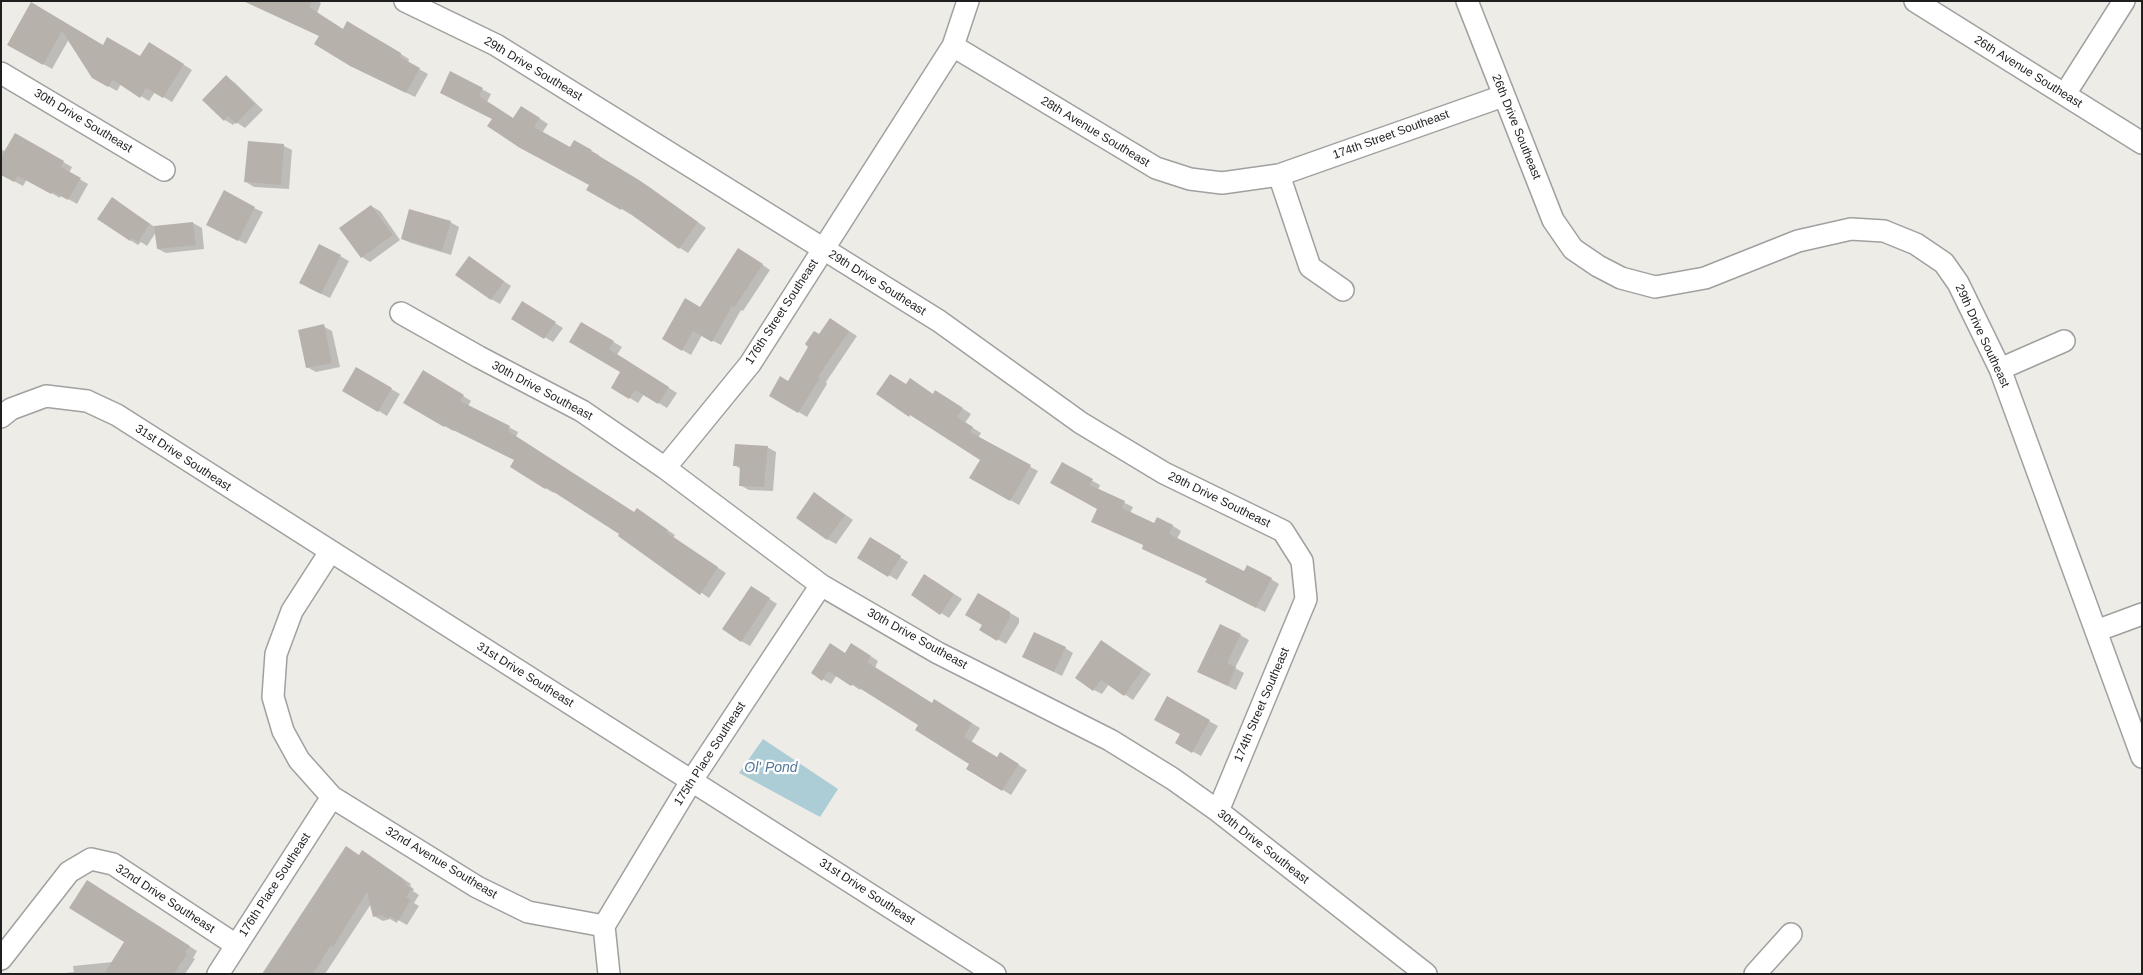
<!DOCTYPE html>
<html>
<head>
<meta charset="utf-8">
<style>
	body { margin:0 }
	#map { position:relative; width:2143px; height:975px; overflow:hidden; background:#eeece6; font-family:Arial,sans-serif }
	canvas { display:block }
	.frame { position:absolute; inset:0; border:2px solid #1f1f1f; pointer-events:none }
</style>
</head>
<body>
<div id="map">
<canvas width="2143" height="975"></canvas>
<div class="frame"></div>
</div>
<script>
const context = document.querySelector('canvas').getContext('2d');
context.lineJoin = 'round';
function paint(path, color) { context.fillStyle = color; context.fill(path, 'evenodd'); }
const shape = rows => new Path2D(rows.map(r => 'M' + r).join(''));
function stroke(path, color, width, dash) { context.strokeStyle = color; context.lineWidth = width; context.lineCap = dash ? 'butt' : 'round'; context.setLineDash(dash || []); context.stroke(path); }
function drawText(font, color, halo, rows, align = 'center') {
  context.font = font + ' Arial,sans-serif'; context.lineWidth = 4.5; context.setLineDash([]); context.textBaseline = 'middle'; context.strokeStyle = halo; context.fillStyle = color; for (const [text, x, y, turn = 0] of rows) {
    context.save(); context.translate(x, y); context.rotate((+turn || 0) * Math.PI / 180); context.textAlign = isNaN(turn) ? turn : align; if (halo) context.strokeText(text, 0, 0); context.fillText(text, 0, 0); context.restore();
  }
}
const water = shape([
	[763,739,838,789,820,817,739,773]
]);
const shadow = shape([
	[266,1,318,1,321,3,317,13,343,30,348,22,409,59,408,63,428,74,415,97,360,70,320,36],
	[31,4,103,46,141,58,158,48,192,70,172,102,155,92,149,101,121,84,117,91,92,77,69,39,52,69,9,44],
	[451,73,491,94,487,102,514,119,530,112,548,124,542,133,571,149,575,142,599,155,598,157,648,186,706,228,688,253,680,248,630,213,630,214,588,189,590,184,493,119],
	[226,77,234,82,263,110,245,128,236,122,233,125,225,120],
	[15,135,72,167,69,173,88,184,77,204,61,195,60,198,27,179,23,186,1,174,1,149,6,152],
	[249,143,284,146,292,150,289,189,254,187,246,182],
	[120,204,155,227,193,223,202,228,204,249,166,253,158,249,156,232,147,246,141,242,138,245,130,240],
	[371,206,380,211,400,240,370,262,362,257],
	[254,208,263,212,246,244,216,229],
	[450,222,459,227,451,255,411,243,402,239],
	[747,254,770,270,743,311,741,310,721,345,702,335,691,355,664,339,700,309],
	[340,256,349,261,330,298,309,288],
	[477,263,511,286,500,304,491,299],
	[522,303,563,328,553,342,513,318],
	[582,323,622,347,617,355,677,393,667,408,644,394,638,403,612,387,622,372],
	[838,324,857,336,826,382,827,384,807,417,770,395,788,382,819,335],
	[323,326,332,331,340,367,316,372,307,367],
	[356,369,400,394,387,416,344,390],
	[432,376,471,401,468,406,518,432,516,437,635,514,645,515,675,535,673,538,726,573,709,598,619,536,621,533,555,491,554,493,545,488,515,460,454,430,453,431,405,402],
	[907,385,934,395,944,396,971,414,965,423,981,433,978,438,1038,471,1019,505,971,478,982,460,878,394],
	[767,447,776,452,773,491,749,490,740,485,741,469,734,465],
	[1062,464,1100,485,1098,490,1133,507,1130,513,1155,524,1157,519,1173,526,1181,531,1177,539,1244,573,1271,579,1279,584,1265,612,1215,586,1208,579,1145,545,1093,522,1099,508],
	[823,499,853,520,836,544,827,539],
	[870,539,908,562,897,580,859,557],
	[933,580,962,599,949,618,912,595],
	[759,592,777,604,750,646,741,641],
	[978,595,1019,618,1019,623,1006,644,981,630,984,624],
	[1240,635,1249,640,1235,668,1244,673,1236,690,1207,676],
	[1110,647,1151,674,1133,700,1109,684,1102,694,1094,690],
	[1065,648,1073,653,1062,676,1032,661],
	[860,649,878,661,875,668,933,704,935,701,980,728,971,743,998,759,1001,754,1027,770,1011,795,968,768,971,763,920,725,861,688,860,690,837,675,831,684,812,673,846,654],
	[1167,698,1218,726,1201,756,1177,743,1182,734],
	[363,851,411,884,410,886,414,889,413,891,419,895,414,903,419,906,407,925,398,920,397,923,390,919,383,921,374,916,371,904,325,974,264,974],
	[96,887,197,951,193,958,195,959,185,974,57,974,74,972,73,966,113,962,126,942]
]);
const building = shape([
	[243,1,312,1,309,7,343,29,347,21,401,53,400,57,420,68,406,93,350,66,314,44,319,36],
	[31,2,103,45,107,37,140,56,149,42,184,64,163,98,146,88,140,98,113,80,108,87,92,78,62,31,43,65,7,45],
	[450,71,483,88,479,96,513,118,521,106,540,118,534,127,570,147,574,140,592,150,591,151,639,180,698,222,679,249,622,208,621,210,586,190,589,185,520,148,487,126,492,119,440,93],
	[226,75,255,104,236,124,228,116,224,121,202,100],
	[15,133,64,161,61,167,81,178,68,200,53,192,51,194,18,176,14,182,1,175,1,157],
	[248,141,284,144,281,185,244,182],
	[224,190,255,207,238,241,206,225],
	[112,197,150,224,138,242,132,238,130,241,97,219],
	[371,205,393,235,361,258,339,228],
	[409,209,451,221,442,251,401,239],
	[193,222,196,245,157,249,154,226],
	[319,244,341,255,321,294,299,283],
	[738,248,763,264,734,308,732,306,712,342,693,331,682,351,662,339,685,298,700,307],
	[469,256,504,281,491,300,455,275],
	[522,301,556,322,544,339,511,319],
	[830,318,849,331,818,377,820,378,798,413,769,396,780,376,788,381,808,347,805,344,814,331,819,334],
	[581,322,614,341,609,349,669,387,658,404,635,390,629,399,611,388,620,372,569,342],
	[324,324,332,363,306,368,298,330],
	[356,367,392,388,378,412,342,391],
	[423,370,464,395,460,401,510,426,508,431,634,512,637,508,668,530,666,532,718,567,700,595,618,536,619,534,546,487,545,489,510,467,514,460,445,426,444,427,403,403],
	[890,374,906,384,910,378,933,394,935,390,963,408,957,417,973,427,970,432,1031,465,1010,501,969,478,980,460,910,415,909,417,876,394],
	[735,444,768,446,764,487,739,486,740,466,733,466],
	[1062,462,1093,479,1090,485,1125,501,1122,508,1154,523,1157,517,1173,525,1169,534,1244,571,1247,565,1272,578,1256,608,1205,582,1207,579,1142,549,1143,545,1091,522,1097,509,1050,483],
	[814,492,845,515,827,540,796,518],
	[870,537,901,556,888,577,857,558],
	[924,574,954,594,940,615,911,595],
	[751,586,770,598,741,642,722,629],
	[978,593,1010,612,1010,618,997,641,979,630,982,625,965,615],
	[1220,624,1241,634,1227,663,1236,667,1228,686,1197,672],
	[1034,632,1066,647,1054,672,1022,657],
	[1101,640,1143,669,1124,696,1101,680,1093,691,1075,678],
	[830,643,845,653,851,643,871,656,867,662,932,703,934,699,972,723,964,737,997,757,1000,752,1019,764,1002,791,966,769,969,764,915,730,918,725,853,684,851,686,828,671,822,681,811,673],
	[1167,696,1210,720,1192,753,1175,743,1180,734,1154,720],
	[346,846,359,855,362,850,403,879,402,880,407,883,406,885,412,889,406,897,411,900,398,921,390,916,388,919,381,915,373,917,367,892,333,947,331,945,313,974,262,974],
	[87,880,190,946,185,952,187,954,174,974,104,974,124,942,69,908]
]);
const minor = shape([
	[405,1,496,45,822,248,939,321,1081,423,1164,473,1283,531,1302,561,1306,599,1218,811],
	[1467,1,1553,220,1573,249,1598,266,1621,278,1655,287,1705,278,1798,241,1851,229,1884,231,1916,244,1944,263,1958,283,2000,369,2142,757],
	[1915,1,2142,143],
	[953,46,1156,168,1190,179,1222,183,1279,175,1503,96],
	[1,73,164,170],
	[2065,94,2124,1],
	[1279,175,1310,267,1343,290],
	[401,313,479,357,582,411,665,468,821,585,938,653,1110,740,1173,779,1218,811,1426,974],
	[2000,369,2064,341],
	[1,417,11,409,46,396,87,401,117,415,995,974],
	[665,468,750,364,953,46,968,1],
	[330,552,292,611,276,654,273,697,283,731,299,760,332,797,477,887,528,912,604,926],
	[2096,631,2142,614],
	[604,926,692,780,821,585],
	[604,926,609,974],
	[1,959,69,872,91,859,113,864,236,945],
	[218,974,332,797],
	[1755,974,1791,934]
]);
const streetNames = [
	["29th Drive Southeast",533,69,31],
	["26th Avenue Southeast",2028,72,32],
	["30th Drive Southeast",83,121,31],
	["26th Drive Southeast",1516,127,68],
	["28th Avenue Southeast",1095,132,31],
	["174th Street Southeast",1391,135,-20],
	["29th Drive Southeast",877,283,32],
	["176th Street Southeast",782,312,-57],
	["29th Drive Southeast",1982,336,65],
	["30th Drive Southeast",542,391,28],
	["31st Drive Southeast",183,458,33],
	["29th Drive Southeast",1219,500,26],
	["30th Drive Southeast",917,639,29],
	["31st Drive Southeast",525,675,32],
	["174th Street Southeast",1262,705,-67],
	["175th Place Southeast",710,754,-57],
	["30th Drive Southeast",1263,847,38],
	["32nd Avenue Southeast",441,863,31],
	["176th Place Southeast",275,885,-57],
	["31st Drive Southeast",867,892,33],
	["32nd Drive Southeast",165,899,33]
];
const waterNames = [
	["Ol' Pond",771,768]
];
paint(water, '#acccd6');
paint(shadow, '#0003');
paint(building, '#b7b1ac');
stroke(minor, '#a0a0a0', 24);
stroke(minor, '#fff', 21);
drawText('12px', '#1f1f1f', '#fff', streetNames);
drawText('italic 14px', '#54779b', '#fff', waterNames);
</script>
</body>
</html>
